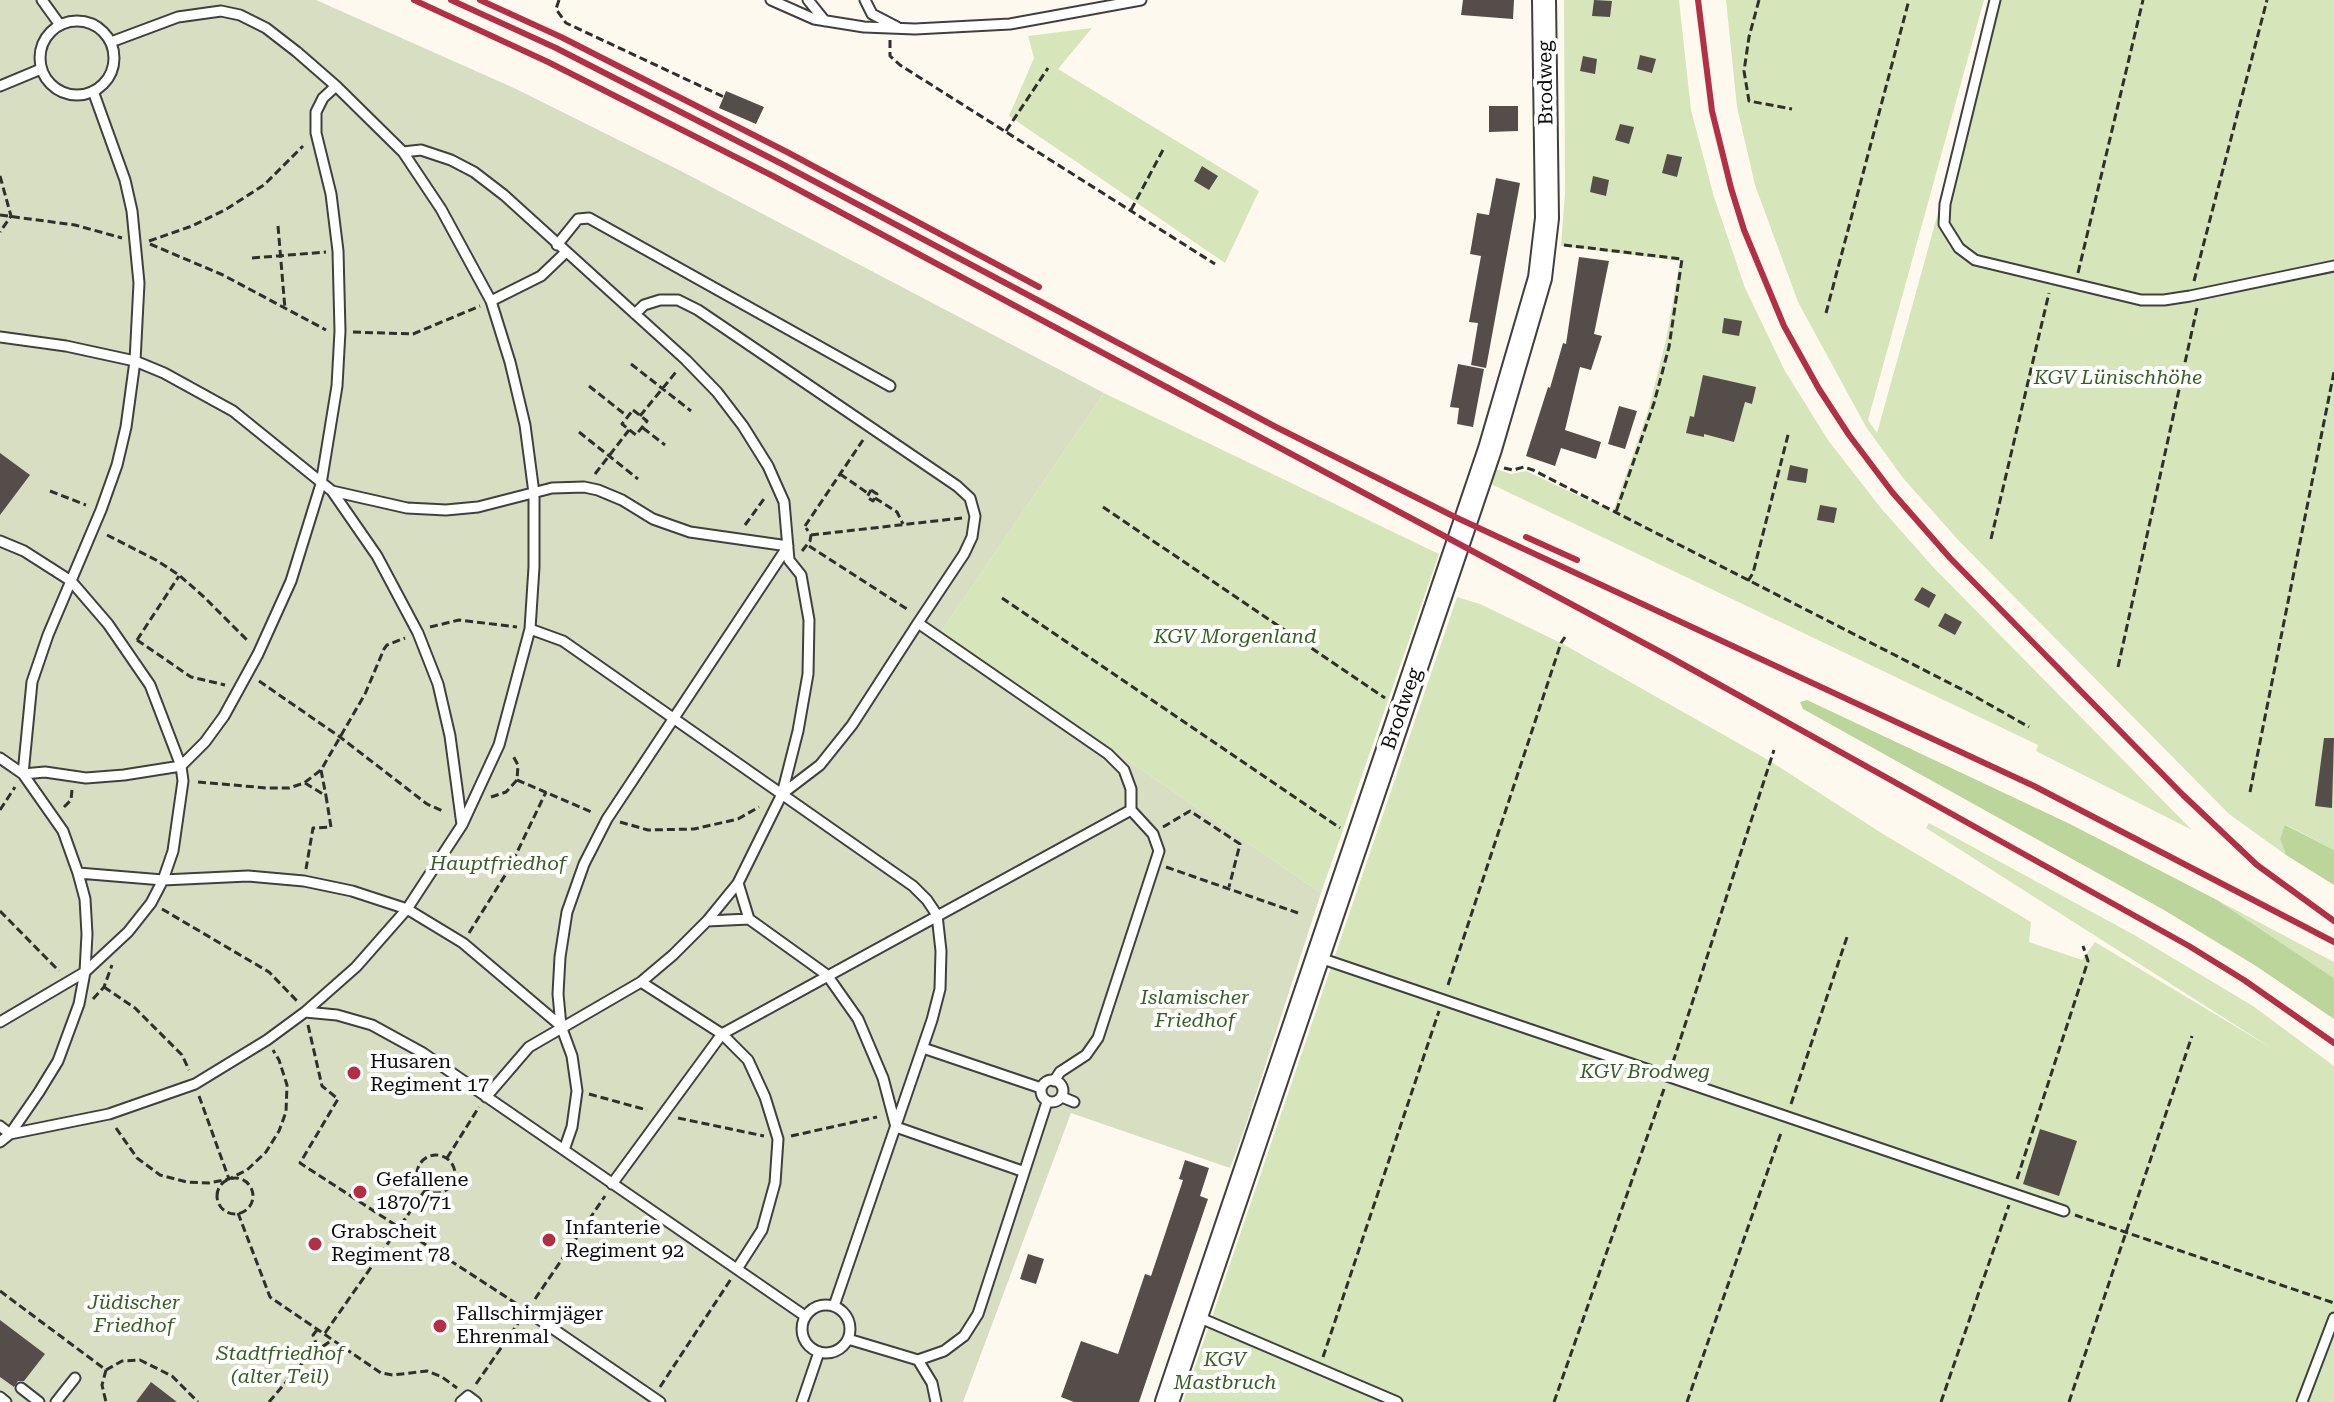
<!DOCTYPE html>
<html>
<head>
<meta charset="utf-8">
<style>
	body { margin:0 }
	canvas { display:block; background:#fef9ee }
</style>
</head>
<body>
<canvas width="2334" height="1402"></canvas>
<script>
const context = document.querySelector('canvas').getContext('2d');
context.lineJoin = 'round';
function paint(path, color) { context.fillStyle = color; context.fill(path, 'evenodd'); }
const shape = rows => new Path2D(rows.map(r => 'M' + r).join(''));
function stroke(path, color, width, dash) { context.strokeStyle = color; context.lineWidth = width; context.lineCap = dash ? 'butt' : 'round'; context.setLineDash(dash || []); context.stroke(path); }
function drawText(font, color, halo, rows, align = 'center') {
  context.font = font + ' "Roboto Serif",serif'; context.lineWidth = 8; context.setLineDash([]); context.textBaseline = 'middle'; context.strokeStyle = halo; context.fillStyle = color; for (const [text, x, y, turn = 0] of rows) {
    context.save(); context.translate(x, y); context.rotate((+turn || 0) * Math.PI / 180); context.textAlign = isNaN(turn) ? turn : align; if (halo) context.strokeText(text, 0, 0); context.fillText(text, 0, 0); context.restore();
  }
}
const green = shape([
	[1564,0,1679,0,1691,110,1714,197,1745,288,1785,371,1828,440,1880,507,1934,568,2192,830,2036,751,2038,745,1491,484,1496,469,1511,474,1526,471,1613,512,1649,408,1666,340,1680,261,1561,246,1565,193],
	[1726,0,1984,0,1868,420,1877,433,1997,0,2334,0,2334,850,2286,825,2280,839,2286,855,2229,814,1960,542,1903,478,1866,427,1798,302,1755,185,1737,107],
	[1092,28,1058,69,1259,191,1225,263,1009,116,1034,58,1028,36],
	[1104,393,1439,554,1321,893,941,632],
	[1457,597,1480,604,1561,643,1770,761,1883,834,2031,922,2029,942,2082,960,2095,942,2273,1049,1926,828,1929,823,2136,936,2253,1006,2334,1066,2334,1402,1183,1402],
	[2217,900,2334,962,2334,978]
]);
const forest = shape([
	[1807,700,2070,824,2217,900,2334,978,2334,1019,2256,966,2164,910,1803,709,1800,702],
	[2285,825,2334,850,2334,885,2286,855,2280,839]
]);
const cemetery = shape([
	[0,0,316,0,514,88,679,170,1104,393,941,632,1321,893,1245,1128,1230,1168,1071,1113,963,1402,0,1402]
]);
const building = shape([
	[1463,0,1514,0,1513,19,1461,15],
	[1594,0,1612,1,1610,17,1592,16],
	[1640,55,1656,59,1652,73,1637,69],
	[1583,56,1597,59,1595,74,1580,71],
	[726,91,764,107,756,124,719,108],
	[1489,106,1518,106,1518,131,1489,132],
	[1620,124,1634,127,1629,144,1615,140],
	[1667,154,1682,157,1677,177,1662,173],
	[1202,166,1218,176,1209,190,1194,181],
	[1593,176,1609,180,1606,196,1590,192],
	[1496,178,1520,183,1486,368,1471,365,1478,323,1469,322,1481,256,1470,254,1477,213,1489,215],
	[1579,257,1609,261,1594,334,1602,336,1591,370,1580,367,1565,430,1601,442,1596,459,1561,448,1555,466,1526,456,1548,387,1550,388,1563,343,1566,344],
	[1724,318,1742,321,1739,336,1722,333],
	[1458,364,1484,369,1473,427,1457,424,1459,408,1450,407],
	[1703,375,1756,387,1752,404,1745,402,1734,442,1704,434,1704,437,1686,433,1690,416,1694,417],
	[1619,406,1637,411,1625,449,1608,444],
	[0,453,30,475,0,515],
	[1790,465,1808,469,1806,483,1787,480],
	[1820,505,1837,508,1834,523,1817,520],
	[1922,587,1936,595,1929,608,1914,600],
	[1945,613,1962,622,1955,635,1938,626],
	[2324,738,2334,738,2332,808,2315,806],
	[2040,1129,2077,1141,2059,1196,2023,1184],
	[1185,1160,1209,1168,1200,1196,1208,1199,1139,1402,1074,1402,1061,1397,1081,1341,1118,1354,1145,1274,1151,1276,1183,1180,1179,1179],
	[1028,1254,1044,1259,1036,1284,1020,1279],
	[0,1320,45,1354,24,1381,18,1381,14,1387,0,1377],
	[151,1382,177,1402,136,1402]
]);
const path = shape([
	[559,0,556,9,566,23,724,97],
	[1759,0,1749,37,1744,71,1749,101,1792,109],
	[890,40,890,56,900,65,1215,264],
	[1006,131,1048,68],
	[0,176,11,216,0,232],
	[1131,210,1164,148],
	[0,215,75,225,122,238],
	[278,226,285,309],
	[149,241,192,226,225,210,264,185,303,146],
	[150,244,223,275,326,330],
	[1564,245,1682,259,1669,347,1654,403,1616,512],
	[252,258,326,252],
	[2078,273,2143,0],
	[2194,281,2267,0],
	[1826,313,1909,0],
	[353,332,413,334,480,306],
	[631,364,691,411],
	[589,386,627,416],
	[633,410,647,421,636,435,622,424,633,410],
	[640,416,676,372],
	[643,428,665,445],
	[579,432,638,479],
	[1504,468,1513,470,1524,467,1533,470,1969,693,2029,727],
	[595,474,629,430],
	[840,474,869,494],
	[871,490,877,494,873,501,867,497,871,490],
	[50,491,86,505],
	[875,498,897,512,903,524],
	[1103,507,1385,698],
	[745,525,766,496],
	[805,526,863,440],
	[107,535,156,560,179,575,204,597,247,640],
	[811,535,962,518],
	[1991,539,2049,293],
	[809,546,910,611],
	[802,551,810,541,811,535,806,528],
	[1748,581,1753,573,1789,431],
	[1002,598,1340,828],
	[430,627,459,620,517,627],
	[137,640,191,677,225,685],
	[137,640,179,576],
	[2118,667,2197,308],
	[259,681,340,737,427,804,445,812],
	[321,770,326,796],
	[517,780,594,813],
	[198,782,267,788,289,788,304,783,321,770,365,694,384,649,387,645,405,638],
	[305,783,326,796,331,827,313,828,306,869],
	[2250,792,2334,372],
	[491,797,506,792,517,780,518,765,512,754],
	[64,807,71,800,72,790],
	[0,810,15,787],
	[620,822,648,830,694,829,738,819,759,807],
	[1163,827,1190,811,1240,844,1229,887],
	[1166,867,1298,913],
	[162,909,269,972,297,1001],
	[0,911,59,971],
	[469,933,509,869,546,792],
	[1448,985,1561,643,1565,637],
	[104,987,135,1008,182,1055,189,1070],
	[93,999,104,987,112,965],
	[308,1025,322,1086,338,1099,300,1163,517,1304],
	[1673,1062,1774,750],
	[589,1094,647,1110],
	[199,1096,229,1179],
	[1791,1104,1848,934],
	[678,1118,764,1136],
	[116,1128,137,1158,160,1175,187,1182,209,1183,229,1179,247,1170,266,1152,279,1131,286,1112,287,1085,279,1060,273,1050],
	[791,1136,877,1117],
	'417 1174a19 19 0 1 1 38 0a19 19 0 1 1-38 0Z',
	[447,1158,479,1107],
	'217 1196a18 18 0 1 1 36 0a18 18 0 1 1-36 0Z',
	[2017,1179,2088,961,2083,946],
	[238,1213,270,1297,381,1373,393,1375,427,1371,442,1377,457,1388],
	[2075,1215,2334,1303],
	[0,1291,106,1370,122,1361,140,1360,172,1376,198,1402],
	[535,1299,605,1196],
	[317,1330,313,1335,317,1346,322,1347,332,1340],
	[325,1333,426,1189],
	[1323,1357,1439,1011],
	[106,1370,102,1385,106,1402],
	[476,1384,519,1322],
	[660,1387,731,1279],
	[269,1402,317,1346],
	[1554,1402,1664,1089],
	[1687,1402,1782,1130],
	[1941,1402,2009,1205],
	[2069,1402,2192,1036]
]);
const service = shape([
	[42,0,60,25],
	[771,0,814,19,864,27,915,29,1010,24,1141,0],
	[808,0,825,21],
	[865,0,872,14,897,27],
	[1995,0,1945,204,1944,224,1959,248,1975,260,2141,300,2164,300,2190,296,2334,266],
	'40 58a37 37 0 1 1 74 0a37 37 0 1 1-74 0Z',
	[0,86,41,69],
	[403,152,421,150,451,160,474,172,504,195,686,360,717,392,743,426,768,466,784,502,789,560,801,575,809,620,808,674,798,731,782,794,738,883,707,921,673,955,641,982,529,1047,486,1097],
	[557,245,578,219,589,218,890,386],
	[491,301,541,276,565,253],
	[0,337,66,346,135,361,164,373,233,411,332,491,377,556,418,633,438,684,450,736,462,825],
	[332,491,407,508,446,510,478,507,552,488,584,487,598,490,622,500,653,519,690,532,788,546,607,819,584,864,567,912,560,957,558,994,561,1026],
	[0,541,24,551,71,581,108,624,150,685,181,766,183,781,173,851,163,880,151,903,128,932,85,972,0,1022],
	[530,629,563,641,913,886,927,900,937,915,941,951,940,989,932,1020,834,1306],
	[0,758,23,774,45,772,86,778,124,775,181,766,205,742,224,716,258,654,291,581,321,484,337,386,340,331,338,251,331,194,316,133,316,112,323,98,336,86],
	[782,794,820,765,852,725,918,623],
	[78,873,163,880,248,876,304,881,352,891,407,909,463,943,561,1026,572,1056,577,1091,572,1127,564,1150],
	[738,883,749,919],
	[707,921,749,919,827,975,858,1019,883,1078,896,1127,1022,1171],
	[1317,957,2064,1211],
	[641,982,722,1034,748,1060,765,1097,778,1139,775,1183,762,1230,737,1269],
	[305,1012,337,1015,372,1025,423,1053,805,1316],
	[923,1048,1041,1088],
	'1041 1091a11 11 0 1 1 22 0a11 11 0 1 1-22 0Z',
	[1054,1081,1060,1072,1086,1055,1098,1038,1159,851,1153,834,1131,810],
	[1062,1097,1074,1102],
	[0,1126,10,1134,109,1114,195,1084,267,1040,305,1012,356,967,407,909,462,825,499,745,530,629,534,567,534,493,525,425,510,362,491,301,441,209,403,152,336,86,297,52,266,28,240,15,221,11,178,17,111,42],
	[0,1142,10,1134,39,1092,58,1061,79,1004,85,972,87,934,85,899,78,873,63,831,23,774,32,682,48,635,101,510,117,465,126,427,135,361,139,283,132,211,125,180,93,91],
	[612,1184,722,1034,1131,810,1131,789,1124,770,1108,754,918,623,964,554,972,537,975,516,970,498,957,486,698,310,678,300,660,300,644,305,635,314],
	'802 1329a24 24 0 1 1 48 0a24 24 0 1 1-48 0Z',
	[527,1311,660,1402],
	[1198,1317,1397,1402],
	[848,1339,918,1360,944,1351,964,1336,978,1314,1047,1102],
	[918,1360,932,1383,936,1402],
	[21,1388,39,1402],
	[0,1397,6,1402],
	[56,1402,75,1378],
	[461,1402,468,1396,476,1402],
	[802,1402,819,1352],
	[2302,1402,2334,1318]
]);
const tertiary = shape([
	[1167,1402,1490,449,1540,278,1547,218,1544,0]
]);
const rail = shape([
	[414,0,548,62,773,176,1668,656,2189,946,2244,980,2334,1043],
	[451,0,556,48,780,163,1276,427,1453,516,2034,786,2334,942],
	[480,0,561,37,787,152,1039,287],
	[1698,0,1712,111,1731,188,1744,230,1784,326,1819,389,1849,435,1892,492,1950,558,2183,795,2257,865,2334,921],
	[1526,537,1577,560]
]);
const markers = [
	[354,1073,8,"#b22f45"],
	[360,1192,8,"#b22f45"],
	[549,1240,8,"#b22f45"],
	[315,1244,8,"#b22f45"],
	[440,1326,8,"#b22f45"]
];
const streetNames = [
	["Brodweg",1546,83,-91],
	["Brodweg",1402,709,-71]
];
const parkNames = [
	["KGV Lünischhöhe",2118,378],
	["KGV Morgenland",1235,637],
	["Hauptfriedhof",498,864],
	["Islamischer",1195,998],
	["Friedhof",1195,1021],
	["KGV Brodweg",1645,1072],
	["Jüdischer",134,1303],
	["Friedhof",134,1326],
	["Stadtfriedhof",280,1354],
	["(alter Teil)",280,1377],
	["KGV",1225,1360],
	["Mastbruch",1225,1383]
];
const poiNames = [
	["Husaren",370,1062],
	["Regiment 17",370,1085],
	["Gefallene",376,1180],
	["1870/71",376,1203],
	["Infanterie",565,1228],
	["Regiment 92",565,1251],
	["Grabscheit",331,1232],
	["Regiment 78",331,1255],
	["Fallschirmjäger",456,1314],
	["Ehrenmal",456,1337]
];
paint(green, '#d6e6ba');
paint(forest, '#bcd59b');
paint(cemetery, '#d8dec1');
paint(building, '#554d4a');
stroke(service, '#404040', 13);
stroke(tertiary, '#404040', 26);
stroke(path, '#2f2f2f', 3, [8, 4]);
stroke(service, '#fff', 9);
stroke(tertiary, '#fff', 22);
stroke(rail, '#b22f45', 6);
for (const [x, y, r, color] of markers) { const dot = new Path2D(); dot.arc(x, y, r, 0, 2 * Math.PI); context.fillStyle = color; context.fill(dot); stroke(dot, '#fff', 3); }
drawText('20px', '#0d0d0d', '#fff', streetNames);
drawText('italic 20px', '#366022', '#fff', parkNames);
drawText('20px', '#0d0d0d', '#fff', poiNames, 'left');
</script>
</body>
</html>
